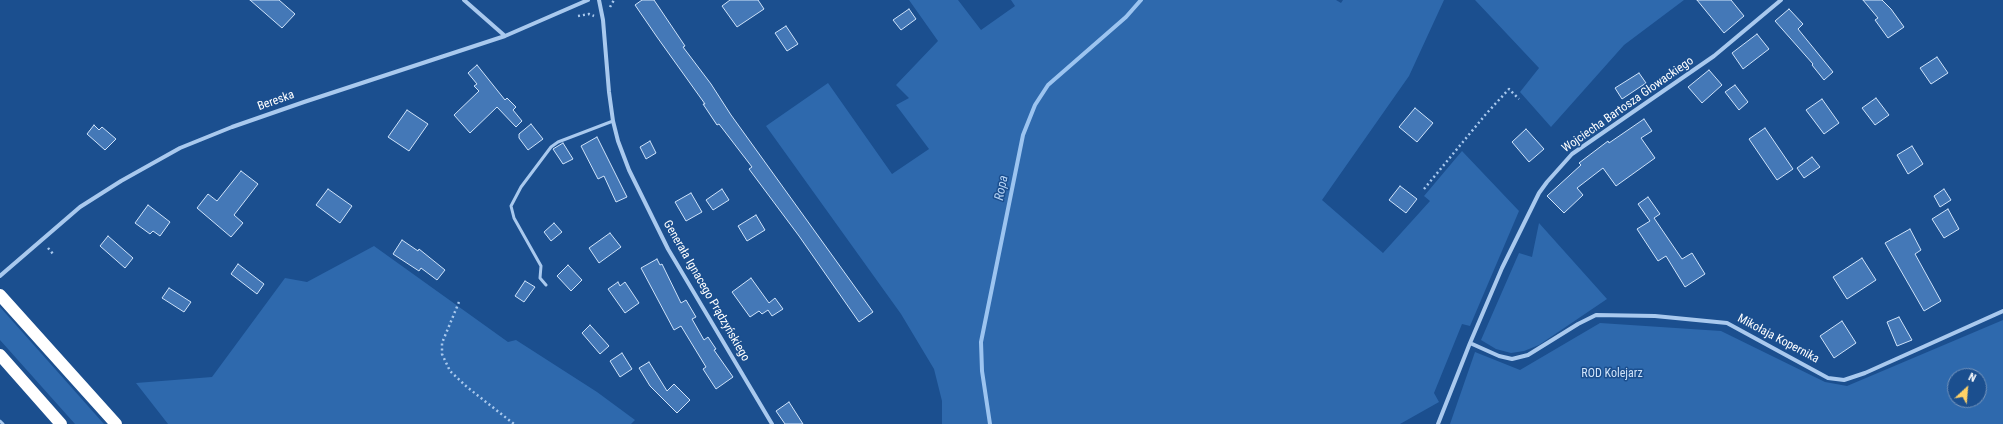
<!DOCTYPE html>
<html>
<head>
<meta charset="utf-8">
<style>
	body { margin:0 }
	#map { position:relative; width:2003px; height:424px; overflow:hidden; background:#1b4f8f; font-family:"Roboto Condensed",sans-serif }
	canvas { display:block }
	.north { position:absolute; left:1947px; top:368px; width:40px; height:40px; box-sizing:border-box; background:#1b4f8f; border:1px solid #7695bc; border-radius:50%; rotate:26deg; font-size:11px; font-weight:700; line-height:16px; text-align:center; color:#fff }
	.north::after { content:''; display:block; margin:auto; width:14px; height:18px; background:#ffd166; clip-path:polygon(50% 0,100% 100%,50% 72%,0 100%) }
</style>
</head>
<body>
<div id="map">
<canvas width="2003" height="424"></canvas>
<div class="north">N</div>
</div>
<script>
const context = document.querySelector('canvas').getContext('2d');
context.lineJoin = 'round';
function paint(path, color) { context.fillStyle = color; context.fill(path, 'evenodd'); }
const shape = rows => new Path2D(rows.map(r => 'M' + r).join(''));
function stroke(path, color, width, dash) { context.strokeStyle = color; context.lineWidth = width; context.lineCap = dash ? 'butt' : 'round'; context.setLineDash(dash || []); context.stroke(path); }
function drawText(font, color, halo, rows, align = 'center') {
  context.font = font + ' "Roboto Condensed",sans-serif'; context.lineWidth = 3; context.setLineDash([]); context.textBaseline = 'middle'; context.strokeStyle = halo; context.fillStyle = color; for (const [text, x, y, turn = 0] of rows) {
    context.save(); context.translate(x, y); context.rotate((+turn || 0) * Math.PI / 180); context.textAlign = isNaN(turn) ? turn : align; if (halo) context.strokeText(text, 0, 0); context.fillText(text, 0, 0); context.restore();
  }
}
const green = shape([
	[909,0,958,0,981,30,1015,6,1011,0,1336,0,1341,3,1343,0,1444,0,1409,76,1322,200,1383,253,1430,201,1424,196,1462,151,1519,211,1470,326,1462,324,1434,393,1439,402,1400,424,942,424,942,401,934,369,901,314,766,126,828,83,892,174,929,149,896,105,909,98,896,85,938,41],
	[1475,0,1684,0,1624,45,1551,127,1520,92,1539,68],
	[1539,223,1607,299,1539,345,1524,351,1511,353,1496,349,1481,340,1519,253,1532,257],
	[374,246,508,342,516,340,597,392,635,420,631,424,168,424,136,383,212,377,285,278,307,282],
	[0,307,104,424,75,424,0,340],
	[2003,320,2003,424,1450,424,1475,352,1520,370,1600,323,1721,331,1825,382,1847,386],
	[1955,376,1979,376,1979,400,1955,400]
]);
const stream = shape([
	[990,424,982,371,981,342,1023,135,1035,105,1048,85,1126,17,1141,0]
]);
const building = shape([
	[250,0,279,0,295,14,282,28,250,0],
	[642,0,654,0,685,46,683,47,711,84,731,115,873,312,859,322,799,236,749,169,752,167,719,124,717,125,703,104,705,104,657,37,635,5,642,0],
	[730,0,758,0,764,9,737,27,722,6,730,0],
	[1697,0,1731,0,1744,16,1724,33,1697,0],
	[1863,0,1882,0,1891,9,1904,27,1888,38,1875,20,1878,18,1863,0],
	[909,9,916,19,901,30,893,20,909,9],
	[1789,9,1803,24,1798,29,1833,72,1824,80,1812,65,1813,64,1775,21,1789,9],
	[786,26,798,44,787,51,775,33,786,26],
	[1757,34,1769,49,1743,69,1732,53,1757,34],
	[1937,57,1948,73,1931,84,1920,68,1937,57],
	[477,65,505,100,507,98,516,107,513,110,522,121,516,127,497,107,470,133,454,115,479,91,474,86,477,84,468,73,477,65],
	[1709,70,1722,85,1702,103,1688,87,1709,70],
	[1639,73,1646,83,1622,99,1615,88,1639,73],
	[1735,85,1748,102,1739,110,1725,92,1735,85],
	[1876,98,1889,115,1875,125,1862,108,1876,98],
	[1822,99,1839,123,1824,134,1806,110,1822,99],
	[1415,108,1433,123,1417,142,1399,127,1415,108],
	[407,110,428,124,409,151,388,137,407,110],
	[1644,119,1652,131,1641,138,1655,158,1616,186,1603,168,1577,188,1583,195,1564,213,1547,196,1581,165,1579,163,1608,141,1609,143,1644,119],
	[531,124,543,139,528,150,519,138,519,134,531,124],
	[94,125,99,130,102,127,116,139,105,150,87,134,94,125],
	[1765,128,1793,169,1777,180,1749,139,1765,128],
	[1526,129,1544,149,1529,162,1512,142,1526,129],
	[597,137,627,197,616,202,604,176,598,179,581,146,597,137],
	[650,141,656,153,646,159,640,147,650,141],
	[563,143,573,159,563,164,553,149,563,143],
	[1912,146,1923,164,1908,174,1897,155,1912,146],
	[1812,157,1820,167,1804,178,1797,168,1812,157],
	[241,171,258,184,234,215,243,223,231,237,197,208,208,194,217,201,241,171],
	[1400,186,1417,199,1406,213,1389,200,1400,186],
	[328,189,352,206,340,223,316,205,328,189],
	[722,189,729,200,713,210,706,200,722,189],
	[1944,189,1951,200,1940,207,1934,196,1944,189],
	[691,193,702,212,686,221,675,202,691,193],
	[1648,197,1660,214,1654,218,1682,259,1692,253,1705,274,1685,287,1666,256,1658,261,1637,229,1650,221,1638,204,1648,197],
	[148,205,170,222,160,236,153,231,150,234,135,223,148,205],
	[1948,209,1959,229,1944,238,1932,219,1948,209],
	[756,215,765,230,747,241,738,226,756,215],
	[554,223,562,232,551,241,544,232,554,223],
	[1910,229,1921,250,1915,254,1941,301,1924,311,1885,243,1910,229],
	[610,233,621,247,599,263,589,248,610,233],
	[108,236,133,258,125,268,100,246,108,236],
	[402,240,418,251,419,249,445,270,437,280,421,268,419,271,393,254,402,240],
	[1862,258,1876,280,1847,299,1833,277,1862,258],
	[657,259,660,265,662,264,681,303,686,300,696,317,692,319,704,340,708,337,716,349,714,350,733,377,716,389,703,369,706,367,681,326,674,330,641,268,657,259],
	[238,264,264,284,257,294,231,274,238,264],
	[568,265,582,280,571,291,557,276,568,265],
	[751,278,769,303,775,298,783,309,772,316,768,310,762,314,759,311,750,317,732,292,751,278],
	[525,281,535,287,524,302,515,296,525,281],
	[618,282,620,286,625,282,639,303,625,313,608,289,618,282],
	[169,288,191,302,184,312,162,298,169,288],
	[1899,317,1912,340,1897,346,1887,322,1899,317],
	[1842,321,1856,343,1834,358,1820,336,1842,321],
	[590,325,609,346,600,354,582,333,590,325],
	[622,353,632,369,620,377,610,361,622,353],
	[649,362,667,391,674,384,690,400,677,413,650,386,639,368,649,362],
	[789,402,803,424,785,424,776,411,789,402]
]);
const path = shape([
	[610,7,614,0],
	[578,16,589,14,594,16],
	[1424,189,1486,114,1509,89,1519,99],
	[48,248,54,255],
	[459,302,442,343,442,354,450,371,467,387,514,424]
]);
const service = shape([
	[546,285,540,278,541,266,514,218,511,206,521,187,551,147,558,142,613,121],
	[0,421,3,424]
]);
const minor = shape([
	[464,0,505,36],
	[599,0,603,20,609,92,613,121,618,141,629,170,668,249,772,424],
	[0,276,80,207,121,181,180,148,232,127,304,102,505,36,588,0],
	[1470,343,1499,356,1512,359,1528,355,1578,324,1596,315,1655,316,1727,323,1828,378,1844,380,1865,373,2003,311],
	[1438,424,1470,343,1502,268,1539,193,1547,182,1572,154,1714,56,1781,0]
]);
const motorway = shape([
	[0,295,116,424],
	[0,355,61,424]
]);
const streetNames = [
	["Bereska",276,101,-20],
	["Wojciecha Bartosza Głowackiego",1628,105,-35],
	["Generała Ignacego Prądzyńskiego",706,291,60],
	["Mikołaja Kopernika",1778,339,28]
];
const parkNames = [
	["ROD Kolejarz",1612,374]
];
const waterNames = [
	["Ropa",1002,188,-79]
];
paint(green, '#2e69ad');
stroke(stream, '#9cc4f0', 4);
paint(building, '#4478b7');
stroke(building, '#cfe3fa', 1);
stroke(path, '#a9c9ee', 2.5, [2, 3]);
stroke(service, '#a9c9ee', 3);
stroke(minor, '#a9c9ee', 4);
stroke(motorway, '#fff', 12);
drawText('12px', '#fff', '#1b4f8f', streetNames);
drawText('12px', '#cfe3fa', '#1b4f8f', parkNames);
drawText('italic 13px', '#b5d3f5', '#1b4f8f', waterNames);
</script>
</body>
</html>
